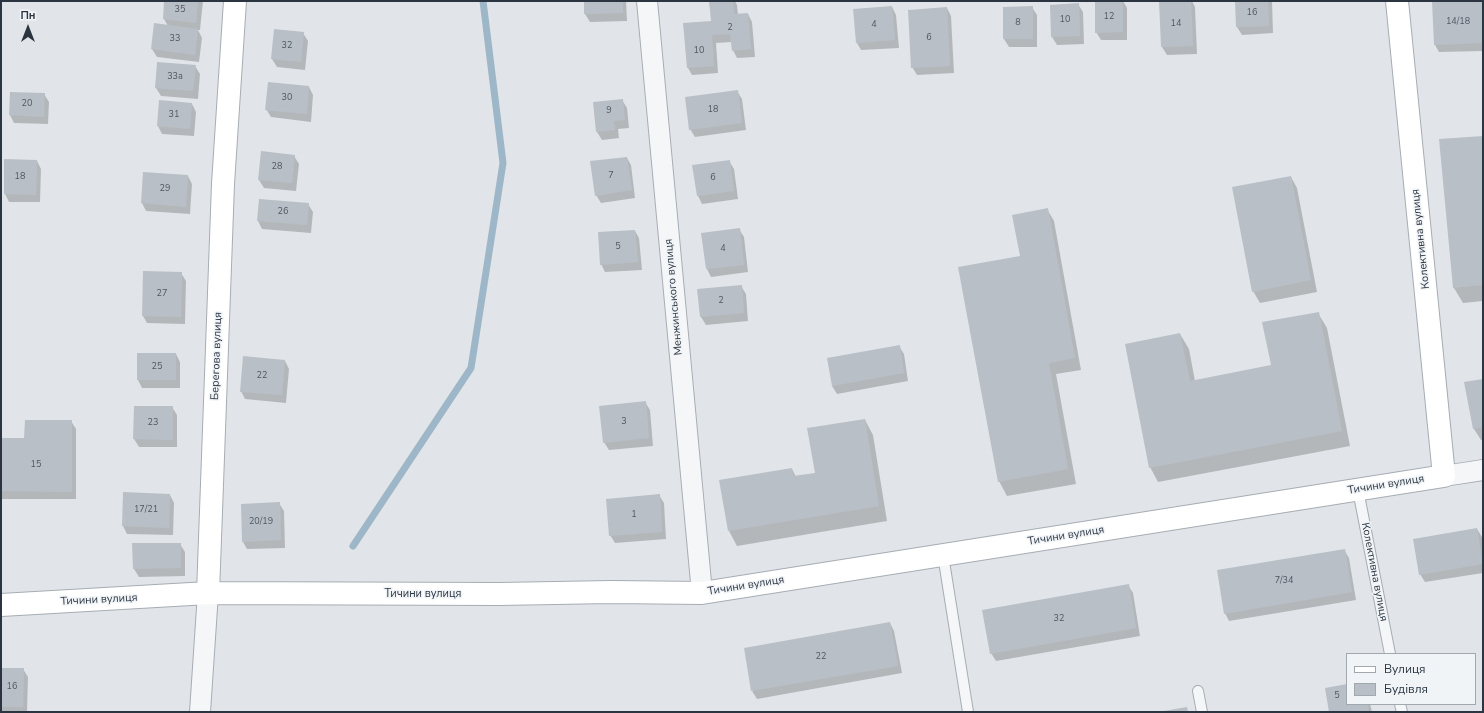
<!DOCTYPE html>
<html>
<head>
<meta charset="utf-8">
<style>
	body { margin:0 }
	#map { position:relative; width:1484px; height:713px; overflow:hidden; background:#e1e5e9; font-family:"Nunito Sans",sans-serif }
	canvas { display:block }
	.frame { position:absolute; inset:0; border:2px solid #2a3541; pointer-events:none }
	.legend { position:absolute; left:1346px; top:653px; width:130px; height:52px; box-sizing:border-box; background:#f1f4f7; border:1px solid #a1a8ae; margin:0; padding:5px 7px; list-style:none; font-size:12px; color:#2a3541 }
	.legend li { display:flex; align-items:center; gap:8px; height:20px }
	.legend b { width:20px; border:1px solid #a1a8ae }
	.north { position:absolute; left:8px; top:8px; width:40px; height:40px; -webkit-text-stroke:3px #f1f4f7; paint-order:stroke; rotate:0deg; font-size:11px; font-weight:700; line-height:16px; text-align:center; color:#2a3541 }
	.north::after { content:''; display:block; margin:auto; width:14px; height:18px; background:#2a3541; clip-path:polygon(50% 0,100% 100%,50% 72%,0 100%) }
</style>
</head>
<body>
<div id="map">
<canvas width="1484" height="713"></canvas>
<div class="frame"></div>
<ul class="legend">
<li><b style="height:5px;background:#fff"></b>Вулиця</li>
<li><b style="height:11px;background:#b8bfc6"></b>Будівля</li>
</ul>
<div class="north">Пн</div>
</div>
<script>
const context = document.querySelector('canvas').getContext('2d');
context.lineJoin = 'round';
function paint(path, color) { context.fillStyle = color; context.fill(path, 'evenodd'); }
const shape = rows => new Path2D(rows.map(r => 'M' + r).join(''));
function stroke(path, color, width, dash) { context.strokeStyle = color; context.lineWidth = width; context.lineCap = dash ? 'butt' : 'round'; context.setLineDash(dash || []); context.stroke(path); }
function drawText(font, color, halo, rows, align = 'center') {
  context.font = font + ' "Nunito Sans",sans-serif'; context.lineWidth = 3; context.setLineDash([]); context.textBaseline = 'middle'; context.strokeStyle = halo; context.fillStyle = color; for (const [text, x, y, turn = 0] of rows) {
    context.save(); context.translate(x, y); context.rotate((+turn || 0) * Math.PI / 180); context.textAlign = isNaN(turn) ? turn : align; if (halo) context.strokeText(text, 0, 0); context.fillText(text, 0, 0); context.restore();
  }
}
const shadow = shape([
	[165,1,203,1,200,30,198,30,202,38,199,62,157,57,152,49,168,26,164,19],
	[585,1,626,1,627,21,590,22,585,14],
	[710,1,735,1,737,5,738,15,748,14,752,22,755,57,737,58,733,50,732,42,716,43,718,73,692,75,688,68,712,22],
	[1123,1,1127,8,1127,40,1101,40,1096,32],
	[1160,1,1192,1,1195,7,1197,54,1167,55,1162,47],
	[1236,1,1272,1,1273,33,1242,35,1237,27],
	[1433,1,1483,1,1483,51,1439,52,1435,45],
	[1078,4,1083,12,1084,44,1057,45,1052,37],
	[892,7,896,15,899,48,861,50,857,43],
	[1032,7,1037,15,1037,47,1009,47,1004,39,1004,8],
	[947,8,951,16,954,73,917,75,912,67],
	[303,33,308,41,305,70,277,67,272,59],
	[195,66,200,74,198,99,161,96,156,88],
	[309,87,313,95,311,122,271,117,266,109],
	[737,91,742,99,746,130,695,137,690,129],
	[44,94,49,102,48,124,14,123,10,115],
	[622,100,627,108,629,128,618,129,619,138,602,140,597,132,594,103],
	[192,104,196,112,194,136,162,134,158,126],
	[1483,137,1483,301,1463,303,1454,288],
	[294,156,299,164,296,191,264,188,259,180],
	[627,158,631,165,635,198,601,203,596,195],
	[37,161,41,169,40,202,9,202,5,194],
	[729,161,734,169,738,199,702,204,698,196,693,166],
	[144,173,188,176,192,184,190,214,146,211,142,203],
	[1291,177,1297,188,1317,292,1260,303,1253,291],
	[260,200,308,204,313,212,311,233,262,229,258,221],
	[1047,209,1054,221,1081,370,1056,374,1076,484,1007,496,999,481,1021,257],
	[739,229,744,237,748,272,711,277,707,269],
	[635,231,639,238,642,270,605,272,601,264],
	[181,273,186,281,185,324,147,323,143,316],
	[741,286,746,294,748,321,706,325,701,317,698,290],
	[1318,313,1327,328,1350,446,1158,482,1150,467,1180,334,1189,349,1195,381,1272,366],
	[899,346,904,354,908,381,837,394,832,386],
	[176,354,180,362,180,388,142,388,138,380],
	[285,361,289,369,286,403,245,399,241,391],
	[1483,380,1483,440,1481,440,1474,429],
	[645,402,650,410,653,446,609,450,604,442],
	[172,407,177,415,177,447,139,447,134,439],
	[865,420,873,435,887,521,737,546,729,531,792,469,796,477,816,474],
	[71,421,76,429,76,499,1,499,1,439,25,439],
	[170,495,174,503,173,535,127,534,123,526],
	[659,495,664,503,666,539,615,543,610,535],
	[279,503,284,511,285,548,247,549,243,542],
	[1477,529,1482,537,1483,546,1483,573,1425,582,1420,574],
	[180,544,185,552,185,576,139,577,134,569],
	[1344,550,1349,558,1356,600,1229,621,1225,613],
	[1128,585,1133,593,1140,636,996,661,991,653],
	[890,623,894,631,902,673,757,699,752,691],
	[1,669,23,669,28,677,27,712,1,712],
	[1347,685,1347,704,1370,704,1372,712,1330,712]
]);
const stream = shape([
	[353,546,471,368,503,163,483,1]
]);
const building = shape([
	[164,1,198,1,196,23,163,19],
	[584,1,623,1,623,13,584,14],
	[709,1,733,1,734,14,748,13,751,49,732,51,730,34,712,35,714,66,687,68,683,23,711,21],
	[1095,1,1123,1,1123,32,1095,33],
	[1159,1,1191,1,1193,46,1161,47],
	[1235,1,1268,1,1269,26,1236,27],
	[1432,1,1483,1,1483,43,1434,45],
	[1079,3,1080,36,1051,37,1050,5],
	[892,6,895,40,856,43,853,9],
	[1033,6,1033,39,1003,39,1003,7],
	[947,7,950,66,911,68,908,10],
	[154,23,198,29,195,55,151,49],
	[274,29,304,32,301,62,271,59],
	[157,62,196,65,193,91,155,88],
	[268,82,309,86,307,114,265,110],
	[738,90,742,123,689,130,685,97],
	[10,92,45,93,44,117,9,115],
	[623,99,625,120,614,121,615,130,596,132,593,102],
	[159,100,192,103,190,129,157,126],
	[1483,136,1483,285,1453,288,1439,139],
	[261,151,295,155,292,183,258,180],
	[627,157,632,190,595,196,590,161],
	[4,159,37,160,36,195,4,194],
	[730,160,734,191,697,196,692,165],
	[143,172,188,175,186,207,141,203],
	[1291,176,1311,280,1252,292,1232,187],
	[259,199,309,203,307,225,257,221],
	[1048,208,1075,358,1049,363,1068,469,998,482,958,267,1020,256,1012,215],
	[740,228,744,265,706,269,701,233],
	[635,230,638,262,600,265,598,232],
	[143,271,182,272,181,317,142,316],
	[742,285,744,313,700,317,697,289],
	[1319,312,1342,431,1149,468,1125,344,1180,333,1190,381,1271,365,1262,322],
	[900,345,904,373,832,386,827,358],
	[137,353,176,353,176,380,137,380],
	[243,356,285,360,282,395,240,392],
	[1483,379,1483,427,1473,429,1464,382],
	[646,401,649,438,603,443,599,406],
	[134,406,173,406,173,440,133,439],
	[865,419,879,506,728,531,719,480,792,468,793,476,815,473,807,428],
	[25,420,72,420,72,492,1,491,1,438,24,438],
	[123,492,170,494,169,528,122,526],
	[660,494,662,532,609,536,606,499],
	[280,502,281,540,242,542,241,504],
	[1477,528,1483,564,1419,575,1413,539],
	[132,543,181,543,181,568,133,569],
	[1345,549,1352,592,1224,614,1217,570],
	[1129,584,1136,628,990,654,982,610],
	[890,622,898,666,751,691,744,648],
	[1,668,24,668,23,707,1,707],
	[1347,684,1347,704,1368,704,1369,712,1329,712,1325,688],
	[1187,707,1188,712,1164,712,1164,711]
]);
const lane = shape([
	[1358,490,1390,654],
	[943,555,968,712],
	[1198,691,1202,712],
	[1400,704,1402,712]
]);
const street = shape([
	[647,1,702,593],
	[1444,476,1483,470],
	[200,712,208,593]
]);
const secondary = shape([
	[208,593,223,184,235,1],
	[1,605,208,593,499,594,611,592,702,593,1444,476,1397,1]
]);
const numberNames = [
	["35",180,10],
	["16",1252,13],
	["12",1109,17],
	["10",1065,20],
	["14/18",1458,22],
	["8",1018,23],
	["14",1176,24],
	["4",874,25],
	["2",730,28],
	["6",929,38],
	["33",175,39],
	["32",287,46],
	["10",699,51],
	["33а",175,77],
	["30",287,98],
	["20",27,104],
	["18",713,110],
	["9",609,111],
	["31",174,115],
	["28",277,167],
	["7",611,176],
	["18",20,177],
	["6",713,178],
	["29",165,189],
	["26",283,212],
	["5",618,247],
	["4",723,249],
	["27",162,294],
	["2",721,301],
	["25",157,367],
	["22",262,376],
	["3",624,422],
	["23",153,423],
	["15",36,465],
	["17/21",146,510],
	["1",634,515],
	["20/19",261,522],
	["7/34",1284,581],
	["32",1059,619],
	["22",821,657],
	["16",12,687],
	["5",1337,696]
];
const streetNames = [
	["Колективна вулиця",1421,239,-96],
	["Менжинського вулиця",674,297,-95],
	["Берегова вулиця",217,356,-88],
	["Тичини вулиця",1386,485,-9],
	["Тичини вулиця",1066,536,-9],
	["Колективна вулиця",1374,572,79],
	["Тичини вулиця",746,586,-9],
	["Тичини вулиця",423,594],
	["Тичини вулиця",99,600,-3]
];
paint(shadow, '#0003');
stroke(stream, '#9db7c8', 7);
paint(building, '#b8bfc6');
stroke(lane, '#a6adb3', 12);
stroke(street, '#a6adb3', 22);
stroke(secondary, '#a6adb3', 24);
stroke(lane, '#f4f6f8', 10);
stroke(street, '#f4f6f8', 20);
stroke(secondary, '#fff', 22);
drawText('9px', '#4e5862', null, numberNames);
drawText('11px', '#2a3541', '#f1f4f7', streetNames);
</script>
</body>
</html>
